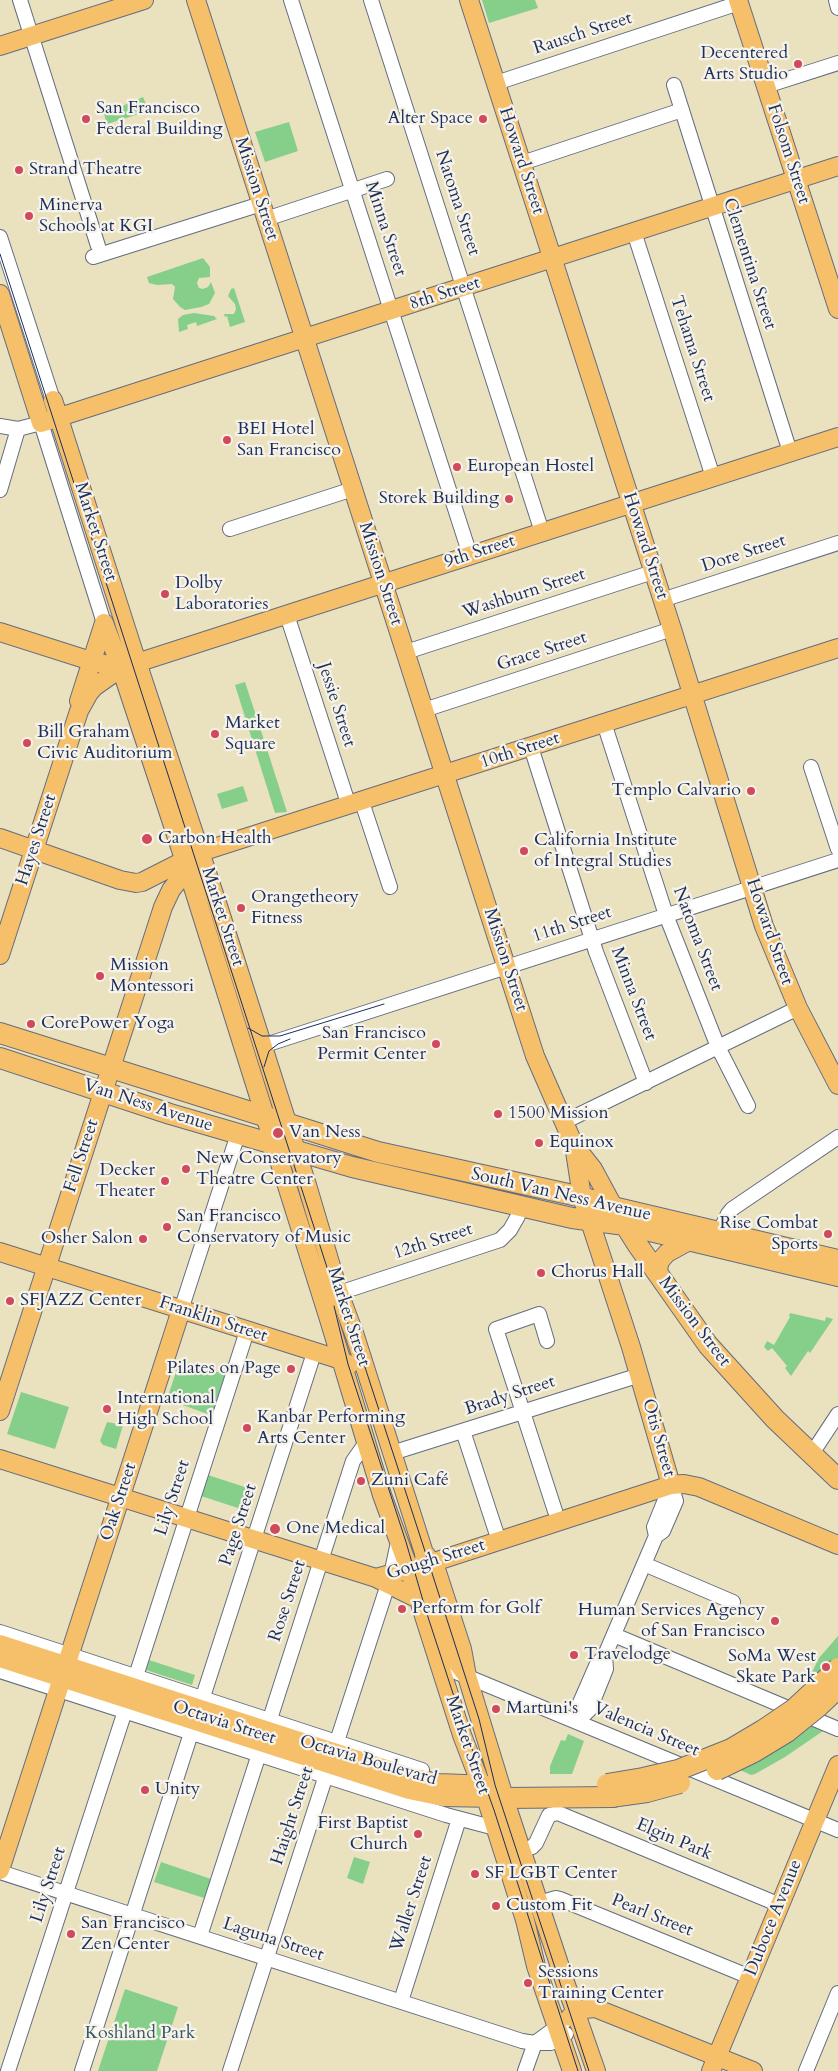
<!DOCTYPE html>
<html>
<head>
<meta charset="utf-8">
<style>
	body { margin:0 }
	canvas { display:block; background:#eae1bf }
</style>
</head>
<body>
<canvas width="838" height="2071"></canvas>
<script>
const context = document.querySelector('canvas').getContext('2d');
context.lineJoin = 'round';
function paint(path, color) { context.fillStyle = color; context.fill(path, 'evenodd'); }
const shape = rows => new Path2D(rows.map(r => 'M' + r).join(''));
function stroke(path, color, width, dash) { context.strokeStyle = color; context.lineWidth = width; context.lineCap = dash ? 'butt' : 'round'; context.setLineDash(dash || []); context.stroke(path); }
function drawText(font, color, halo, rows, align = 'center') {
  context.font = font + ' Cardo,serif'; context.lineWidth = 4.5; context.setLineDash([]); context.textBaseline = 'middle'; context.strokeStyle = halo; context.fillStyle = color; for (const [text, x, y, turn = 0] of rows) {
    context.save(); context.translate(x, y); context.rotate((+turn || 0) * Math.PI / 180); context.textAlign = isNaN(turn) ? turn : align; if (halo) context.strokeText(text, 0, 0); context.fillText(text, 0, 0); context.restore();
  }
}
const green = shape([
	[482,0,535,0,538,8,489,23],
	[143,97,149,111,107,124,104,114],
	[289,122,298,151,265,162,255,132],
	[203,258,210,267,210,277,199,278,197,283,199,288,203,289,208,287,211,282,215,293,209,304,201,307,185,310,180,307,173,299,175,287,172,284,157,285,149,283,147,277],
	[234,288,245,322,230,327,227,316,225,317,224,314,234,314,236,309,235,304,228,296,231,289],
	[194,313,214,316,217,319,197,326,196,322,187,325,188,329,179,332,178,319,183,315],
	[245,682,267,749,287,812,275,813,235,685],
	[243,786,248,801,222,809,217,794],
	[790,1313,825,1321,826,1317,833,1319,810,1353,808,1351,791,1376,785,1368,787,1366,772,1348,768,1351,764,1347,767,1341,774,1345,790,1317,789,1316],
	[180,1360,227,1375,213,1416,180,1404,181,1400,168,1396],
	[21,1392,69,1407,55,1449,7,1434],
	[107,1422,123,1425,116,1449,103,1445,100,1441],
	[208,1475,254,1490,247,1511,201,1496],
	[838,1636,838,1687,810,1676,819,1658],
	[149,1660,195,1675,192,1685,146,1670],
	[808,1725,823,1731,785,1757,755,1774,751,1775,740,1770],
	[568,1734,584,1741,572,1774,550,1774,550,1766,561,1740,565,1741],
	[354,1857,370,1862,363,1884,347,1878],
	[161,1862,211,1879,204,1898,154,1882],
	[125,1989,178,2007,157,2071,98,2071]
]);
const minor = shape([
	[20,0,98,246],
	[291,0,470,555],
	[371,0,542,532],
	[836,0,838,8],
	[496,83,739,3],
	[674,85,790,452],
	[766,86,838,63],
	[522,163,682,110],
	[266,219,387,179],
	[634,232,713,477],
	[0,237,53,400],
	[93,257,261,204],
	[0,426,18,429,41,423,104,623],
	[0,490,18,429],
	[230,529,353,489],
	[662,600,838,543],
	[287,615,349,806],
	[406,652,653,572],
	[424,710,672,629],
	[604,723,666,915,718,1047,748,1106],
	[531,747,596,952,646,1083],
	[811,767,838,849],
	[362,802,390,887],
	[262,1046,838,860],
	[564,1122,798,1008],
	[716,1239,728,1214,732,1209,838,1137],
	[339,1293,500,1240,510,1230,518,1216,520,1206],
	[181,1310,238,1134],
	[547,1341,539,1314,496,1329,555,1511],
	[463,1431,499,1541],
	[392,1453,640,1375],
	[811,1455,838,1414],
	[656,1536,654,1527,671,1485],
	[644,1564,733,1602],
	[0,1632,422,1770],
	[614,1635,838,1729],
	[439,1665,838,1830],
	[0,1671,446,1815,495,1828],
	[136,1676,247,1331],
	[200,1706,314,1353],
	[270,1719,353,1461,367,1441],
	[578,1721,579,1705,596,1666,605,1655,656,1536,663,1531,676,1501,671,1485],
	[578,1721,590,1709,606,1669,605,1655],
	[522,1851,532,1847,536,1843,549,1815,558,1813,780,1905],
	[0,1872,522,2041,535,2043,551,2043,566,2034],
	[539,1903,556,1898,560,1899,750,1977],
	[200,1936,259,1754],
	[401,2001,459,1819],
	[8,2071,125,1711],
	[82,2071,194,1724],
	[230,2071,391,1575,398,1542],
	[525,2071,535,2043,565,2021],
	[806,2071,838,1993]
]);
const major = shape([
	[196,0,535,1056,574,1145,593,1169,613,1206,838,1259],
	[469,0,672,629,764,926,798,1008,838,1085],
	[738,0,838,309],
	[0,46,144,0],
	[0,294,41,423,838,166],
	[53,400,132,647,219,909,307,1185,339,1293,355,1336,424,1553,426,1580,450,1653,467,1676],
	[104,623,121,668,187,868,328,1316,382,1495,409,1569,462,1735,486,1798,525,1920,536,1966,572,2071],
	[0,632,91,661,121,668],
	[79,701,104,623],
	[0,838,120,880,136,883,142,882,201,852,838,648],
	[0,955,79,711,89,693,94,687,121,668,838,437],
	[574,1145,582,1197,631,1347,671,1485],
	[0,1252,341,1360,349,1365],
	[657,1273,660,1261,667,1253,689,1241],
	[0,1411,163,907,171,890,193,862],
	[0,1459,376,1578,418,1599],
	[426,1555,437,1572,462,1649,467,1676,508,1810,566,1985,596,2071],
	[376,1578,431,1563,671,1485,684,1484,699,1487,838,1545],
	[0,1644,411,1777,438,1783,491,1785],
	[0,1658,409,1790,443,1797,496,1798],
	[0,1870,181,1310],
	[570,2017,585,2009,595,2008,753,2071],
	[711,2071,838,1765]
]);
const highway = shape([
	[0,1033,378,1152,582,1197,613,1206,637,1244,708,1345,775,1419,838,1479],
	[0,1058,170,1114,352,1167,572,1218,625,1225,838,1276],
	[505,1798,614,1797]
]);
const tram = shape([
	[0,254,333,1286,362,1358,422,1542,479,1719,495,1785,589,2071],
	[248,1028,262,1036,280,1036,384,1004],
	[264,1067,269,1051,278,1044,290,1039],
	[334,1306,348,1364,406,1542,426,1611,462,1721,494,1810,578,2071]
]);
const highwayBridge = shape([
	[717,1770,754,1752,787,1732,818,1707,838,1688],
	[607,1784,643,1778,678,1770,731,1749,763,1730,794,1709,838,1668],
	[618,1796,647,1792,680,1783]
]);
const markers = [
	[798,64,5,"#d1495b"],
	[86,119,5,"#d1495b"],
	[483,119,5,"#d1495b"],
	[19,170,5,"#d1495b"],
	[29,216,5,"#d1495b"],
	[227,440,5,"#d1495b"],
	[457,467,5,"#d1495b"],
	[509,499,5,"#d1495b"],
	[165,594,5,"#d1495b"],
	[215,734,5,"#d1495b"],
	[27,743,5,"#d1495b"],
	[751,791,5,"#d1495b"],
	[147,839,6,"#d1495b"],
	[524,851,5,"#d1495b"],
	[241,908,5,"#d1495b"],
	[100,976,5,"#d1495b"],
	[31,1024,5,"#d1495b"],
	[436,1044,5,"#d1495b"],
	[498,1114,5,"#d1495b"],
	[278,1133,6,"#d1495b"],
	[539,1143,5,"#d1495b"],
	[186,1169,5,"#d1495b"],
	[165,1181,5,"#d1495b"],
	[167,1227,5,"#d1495b"],
	[828,1234,5,"#d1495b"],
	[143,1239,5,"#d1495b"],
	[541,1273,5,"#d1495b"],
	[10,1301,5,"#d1495b"],
	[291,1369,5,"#d1495b"],
	[107,1409,5,"#d1495b"],
	[247,1428,5,"#d1495b"],
	[361,1481,5,"#d1495b"],
	[275,1529,6,"#d1495b"],
	[402,1609,5,"#d1495b"],
	[775,1621,5,"#d1495b"],
	[574,1655,5,"#d1495b"],
	[826,1667,5,"#d1495b"],
	[496,1709,5,"#d1495b"],
	[145,1790,5,"#d1495b"],
	[418,1834,5,"#d1495b"],
	[475,1874,5,"#d1495b"],
	[496,1906,5,"#d1495b"],
	[71,1934,5,"#d1495b"],
	[528,1983,5,"#d1495b"]
];
const streetNames = [
	["Rausch Street",583,34,-18],
	["Folsom Street",788,154,72],
	["Howard Street",521,161,72],
	["Mission Street",256,189,72],
	["Natoma Street",457,203,72],
	["Minna Street",385,229,72],
	["Clementina Street",749,264,72],
	["8th Street",445,294,-18],
	["Tehama Street",692,349,72],
	["Market Street",95,532,72],
	["Howard Street",645,546,72],
	["9th Street",480,552,-18],
	["Dore Street",744,554,-18],
	["Mission Street",380,574,72],
	["Washburn Street",524,594,-18],
	["Grace Street",542,652,-18],
	["Jessie Street",336,705,72],
	["10th Street",520,751,-18],
	["Hayes Street",37,840,-72],
	["Market Street",222,917,72],
	["11th Street",572,925,-18],
	["Howard Street",769,932,71],
	["Natoma Street",697,939,69],
	["Mission Street",505,960,72],
	["Minna Street",633,994,69],
	["Van Ness Avenue",148,1106,18],
	["Fell Street",82,1156,-72],
	["South Van Ness Avenue",561,1195,13],
	["12th Street",433,1242,-18],
	["Market Street",348,1317,72],
	["Franklin Street",213,1320,18],
	["Mission Street",694,1322,53],
	["Brady Street",510,1396,-18],
	["Otis Street",658,1438,74],
	["Lily Street",173,1498,-72],
	["Oak Street",119,1502,-72],
	["Page Street",239,1525,-72],
	["Gough Street",436,1560,-17],
	["Rose Street",288,1601,-72],
	["Octavia Street",224,1723,18],
	["Valencia Street",646,1730,23],
	["Market Street",467,1745,71],
	["Octavia Boulevard",368,1761,16],
	["Haight Street",293,1816,-72],
	["Elgin Park",674,1840,23],
	["Lily Street",49,1885,-72],
	["Waller Street",412,1904,-72],
	["Pearl Street",652,1916,22],
	["Duboce Avenue",774,1918,-68],
	["Laguna Street",273,1940,18]
];
const poiNames = [
	["Decentered",788,54,"right"],
	["Arts Studio",788,75,"right"],
	["San Francisco",96,109],
	["Federal Building",96,130],
	["Alter Space",473,119,"right"],
	["Strand Theatre",29,170],
	["Minerva",39,206],
	["Schools at KGI",39,227],
	["BEI Hotel",237,430],
	["San Francisco",237,451],
	["European Hostel",467,467],
	["Storek Building",499,499,"right"],
	["Dolby",175,584],
	["Laboratories",175,605],
	["Market",225,724],
	["Square",225,745],
	["Bill Graham",37,733],
	["Civic Auditorium",37,754],
	["Templo Calvario",741,791,"right"],
	["Carbon Health",158,839],
	["California Institute",534,841],
	["of Integral Studies",534,862],
	["Orangetheory",251,898],
	["Fitness",251,919],
	["Mission",110,966],
	["Montessori",110,987],
	["CorePower Yoga",41,1024],
	["San Francisco",426,1034,"right"],
	["Permit Center",426,1055,"right"],
	["1500 Mission",508,1114],
	["Van Ness",289,1133],
	["Equinox",549,1143],
	["New Conservatory",196,1159],
	["Theatre Center",196,1180],
	["Decker",155,1171,"right"],
	["Theater",155,1192,"right"],
	["San Francisco",177,1217],
	["Conservatory of Music",177,1238],
	["Rise Combat",818,1224,"right"],
	["Sports",818,1245,"right"],
	["Osher Salon",133,1239,"right"],
	["Chorus Hall",551,1273],
	["SFJAZZ Center",20,1301],
	["Pilates on Page",281,1369,"right"],
	["International",117,1399],
	["High School",117,1420],
	["Kanbar Performing",257,1418],
	["Arts Center",257,1439],
	["Zuni Café",371,1481],
	["One Medical",286,1529],
	["Perform for Golf",412,1609],
	["Human Services Agency",765,1611,"right"],
	["of San Francisco",765,1632,"right"],
	["Travelodge",584,1655],
	["SoMa West",816,1657,"right"],
	["Skate Park",816,1678,"right"],
	["Martuni's",506,1709],
	["Unity",155,1790],
	["First Baptist",408,1824,"right"],
	["Church",408,1845,"right"],
	["SF LGBT Center",485,1874],
	["Custom Fit",506,1906],
	["San Francisco",81,1924],
	["Zen Center",81,1945],
	["Sessions",538,1973],
	["Training Center",538,1994]
];
const parkNames = [
	["Koshland Park",140,2034]
];
paint(green, '#86cf8b');
stroke(minor, '#636d80', 16);
stroke(major, '#636d80', 20);
stroke(highway, '#636d80', 22);
stroke(minor, '#fff', 14);
stroke(major, '#f6c06b', 18);
stroke(highway, '#f6c06b', 20);
stroke(tram, '#1b2f5e', 1);
stroke(highwayBridge, '#636d80', 22, []);
stroke(highwayBridge, '#f6c06b', 20);
for (const [x, y, r, color] of markers) { const dot = new Path2D(); dot.arc(x, y, r, 0, 2 * Math.PI); context.fillStyle = color; context.fill(dot); stroke(dot, '#f7f3e8', 2); }
drawText('18px', '#1b2f5e', '#f7f3e8', streetNames);
drawText('18px', '#1b2f5e', '#f7f3e8', poiNames, 'left');
drawText('18px', '#365769', '#f7f3e8', parkNames);
</script>
</body>
</html>
